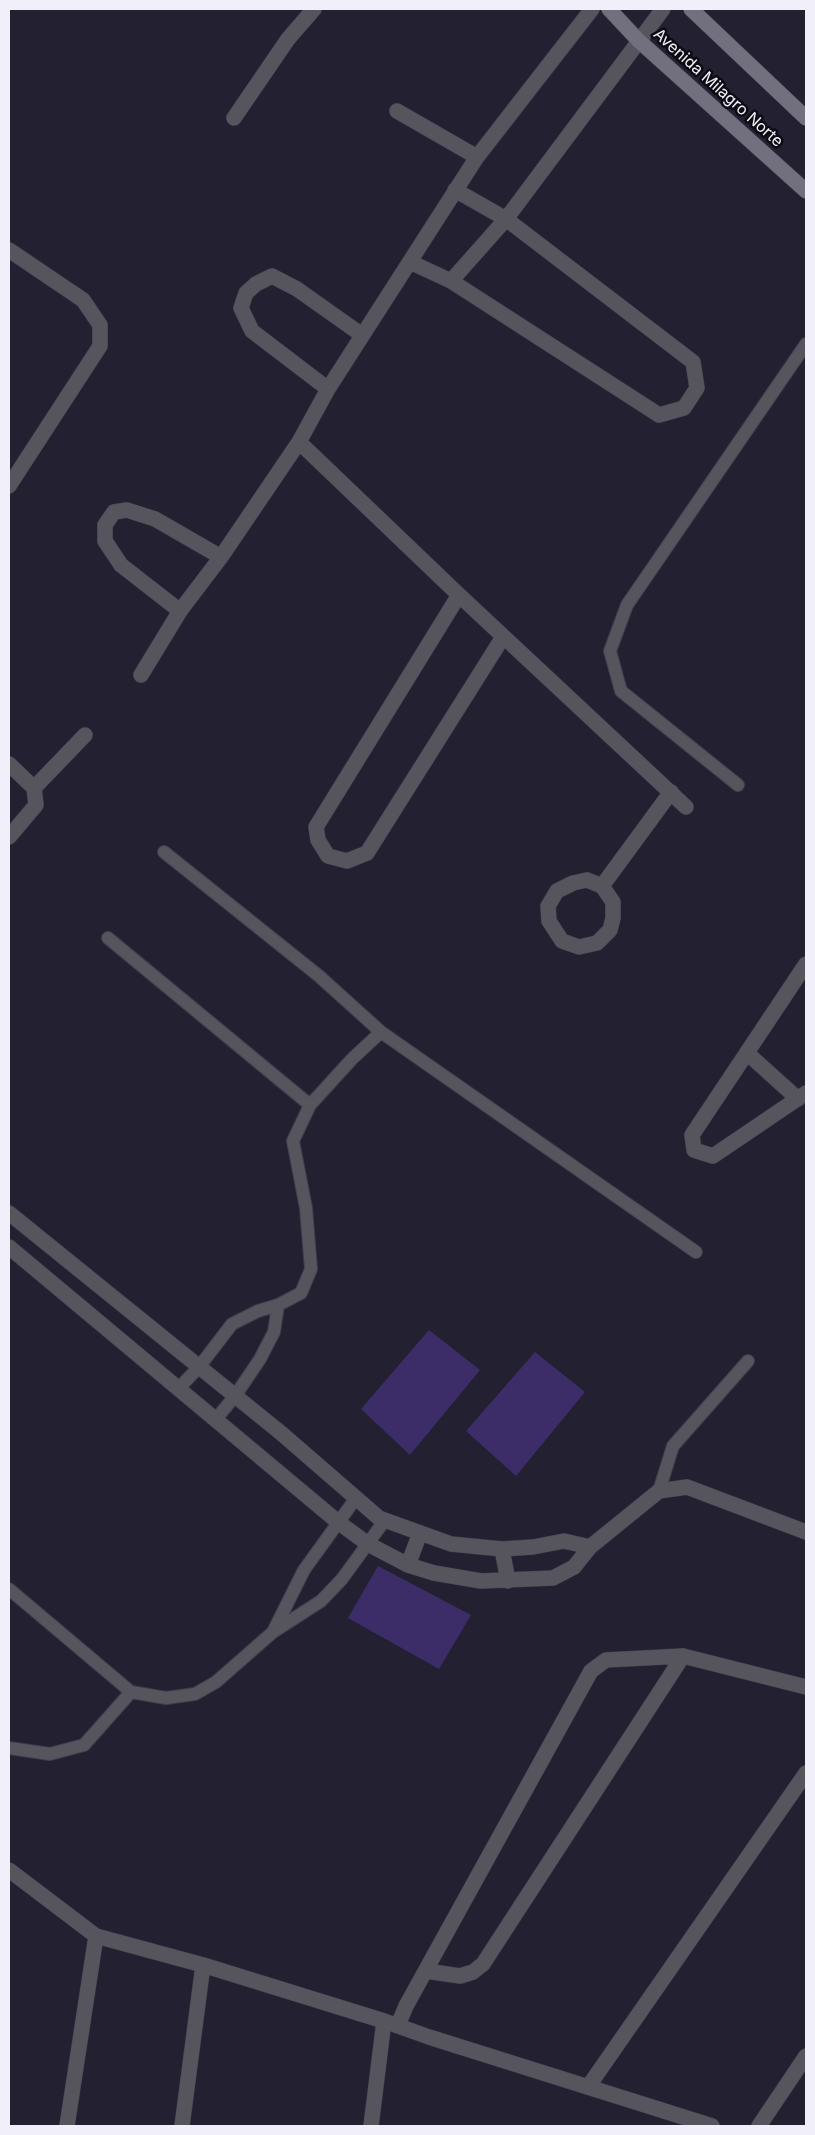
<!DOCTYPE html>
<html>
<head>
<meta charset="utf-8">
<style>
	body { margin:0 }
	#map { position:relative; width:815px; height:2135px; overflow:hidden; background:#232031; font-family:Inter,sans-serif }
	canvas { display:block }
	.frame { position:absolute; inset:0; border:10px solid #f0effa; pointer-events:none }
</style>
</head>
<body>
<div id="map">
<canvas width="815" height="2135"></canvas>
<div class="frame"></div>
</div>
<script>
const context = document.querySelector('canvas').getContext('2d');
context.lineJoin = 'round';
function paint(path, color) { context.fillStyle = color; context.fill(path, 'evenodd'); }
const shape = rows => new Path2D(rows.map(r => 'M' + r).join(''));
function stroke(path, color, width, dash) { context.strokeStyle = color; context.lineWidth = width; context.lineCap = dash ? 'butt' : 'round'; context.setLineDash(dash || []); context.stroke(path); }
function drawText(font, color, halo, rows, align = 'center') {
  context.font = font + ' Inter,sans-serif'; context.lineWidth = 5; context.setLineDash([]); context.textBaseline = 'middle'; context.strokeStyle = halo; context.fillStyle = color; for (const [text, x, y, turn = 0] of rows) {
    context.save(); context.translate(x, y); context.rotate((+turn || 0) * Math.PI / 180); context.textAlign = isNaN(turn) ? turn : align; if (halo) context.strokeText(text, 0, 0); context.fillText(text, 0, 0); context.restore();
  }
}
const green = shape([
	[429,1330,480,1370,410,1455,361,1409],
	[535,1352,585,1392,516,1476,466,1431],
	[378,1566,471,1615,439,1669,348,1618]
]);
const service = shape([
	[738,785,621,691,610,651,627,605,806,344],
	[164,852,319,976,381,1032],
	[108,938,310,1105],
	[179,1388,199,1367,232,1324,258,1311,278,1305,301,1293,311,1269,306,1208,293,1141,310,1105,352,1059,381,1032,696,1252],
	[216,1419,235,1396,260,1359,274,1332,278,1305],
	[659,1491,673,1446,748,1361],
	[9,1589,131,1692,166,1698,195,1694,216,1682,273,1632,321,1601,342,1579,385,1520],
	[273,1632,304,1570,356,1498],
	[9,1748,50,1754,84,1745,131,1692]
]);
const minor = shape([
	[397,111,477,157],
	[234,118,288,39,314,9],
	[9,250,83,300,100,325,100,346,9,486],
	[410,262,451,281,659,415,684,408,697,388,693,362,506,219,455,190],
	[451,281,506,219,663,9],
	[328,389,252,331,241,308,246,293,256,284,272,276,297,289,362,335],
	[299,442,459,595,686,807],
	[459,595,316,827,318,840,328,856,347,861,367,853,503,637],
	[180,611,121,565,105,541,105,525,114,512,127,510,155,519,221,557],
	[141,675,180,611,221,557,299,442,328,389,477,157,592,9],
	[9,764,34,788,36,805,9,837],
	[34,788,85,735],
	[587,880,602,886,613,902,613,918,610,930,597,943,579,947,562,941,549,921,548,906,557,891,573,883,587,880],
	[602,886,671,792],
	[806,964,692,1135,694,1150,713,1156,806,1093],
	[747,1053,798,1099],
	[9,1213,281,1433,379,1518,451,1544,502,1549,533,1547,564,1541,590,1547],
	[9,1247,338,1522,368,1544,408,1565,434,1573,481,1581,553,1578,574,1567,590,1547,659,1491,687,1487,806,1532],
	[502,1549,508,1581],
	[408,1565,420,1533],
	[9,1870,96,1936,203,1965,384,2021,429,2037,712,2126],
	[426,1971,460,1976,473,1972,483,1964,683,1656],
	[398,2025,406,2006,591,1671,606,1660,683,1656,806,1687],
	[588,2087,806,1773],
	[67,2126,96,1936],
	[182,2126,203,1965],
	[371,2126,384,2021],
	[759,2126,806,2056]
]);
const secondary = shape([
	[609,9,638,40,806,191],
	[691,9,806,118]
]);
const streetNames = [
	["Avenida Milagro Norte",718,88,42]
];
paint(green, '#3c2d69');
stroke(service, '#403d4d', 14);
stroke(minor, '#403d4d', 16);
stroke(secondary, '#403d4d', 16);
stroke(service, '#56555d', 12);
stroke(minor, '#56555d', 15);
stroke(secondary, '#72707e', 15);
drawText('16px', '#f0effa', '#0c0b12', streetNames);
</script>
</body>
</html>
